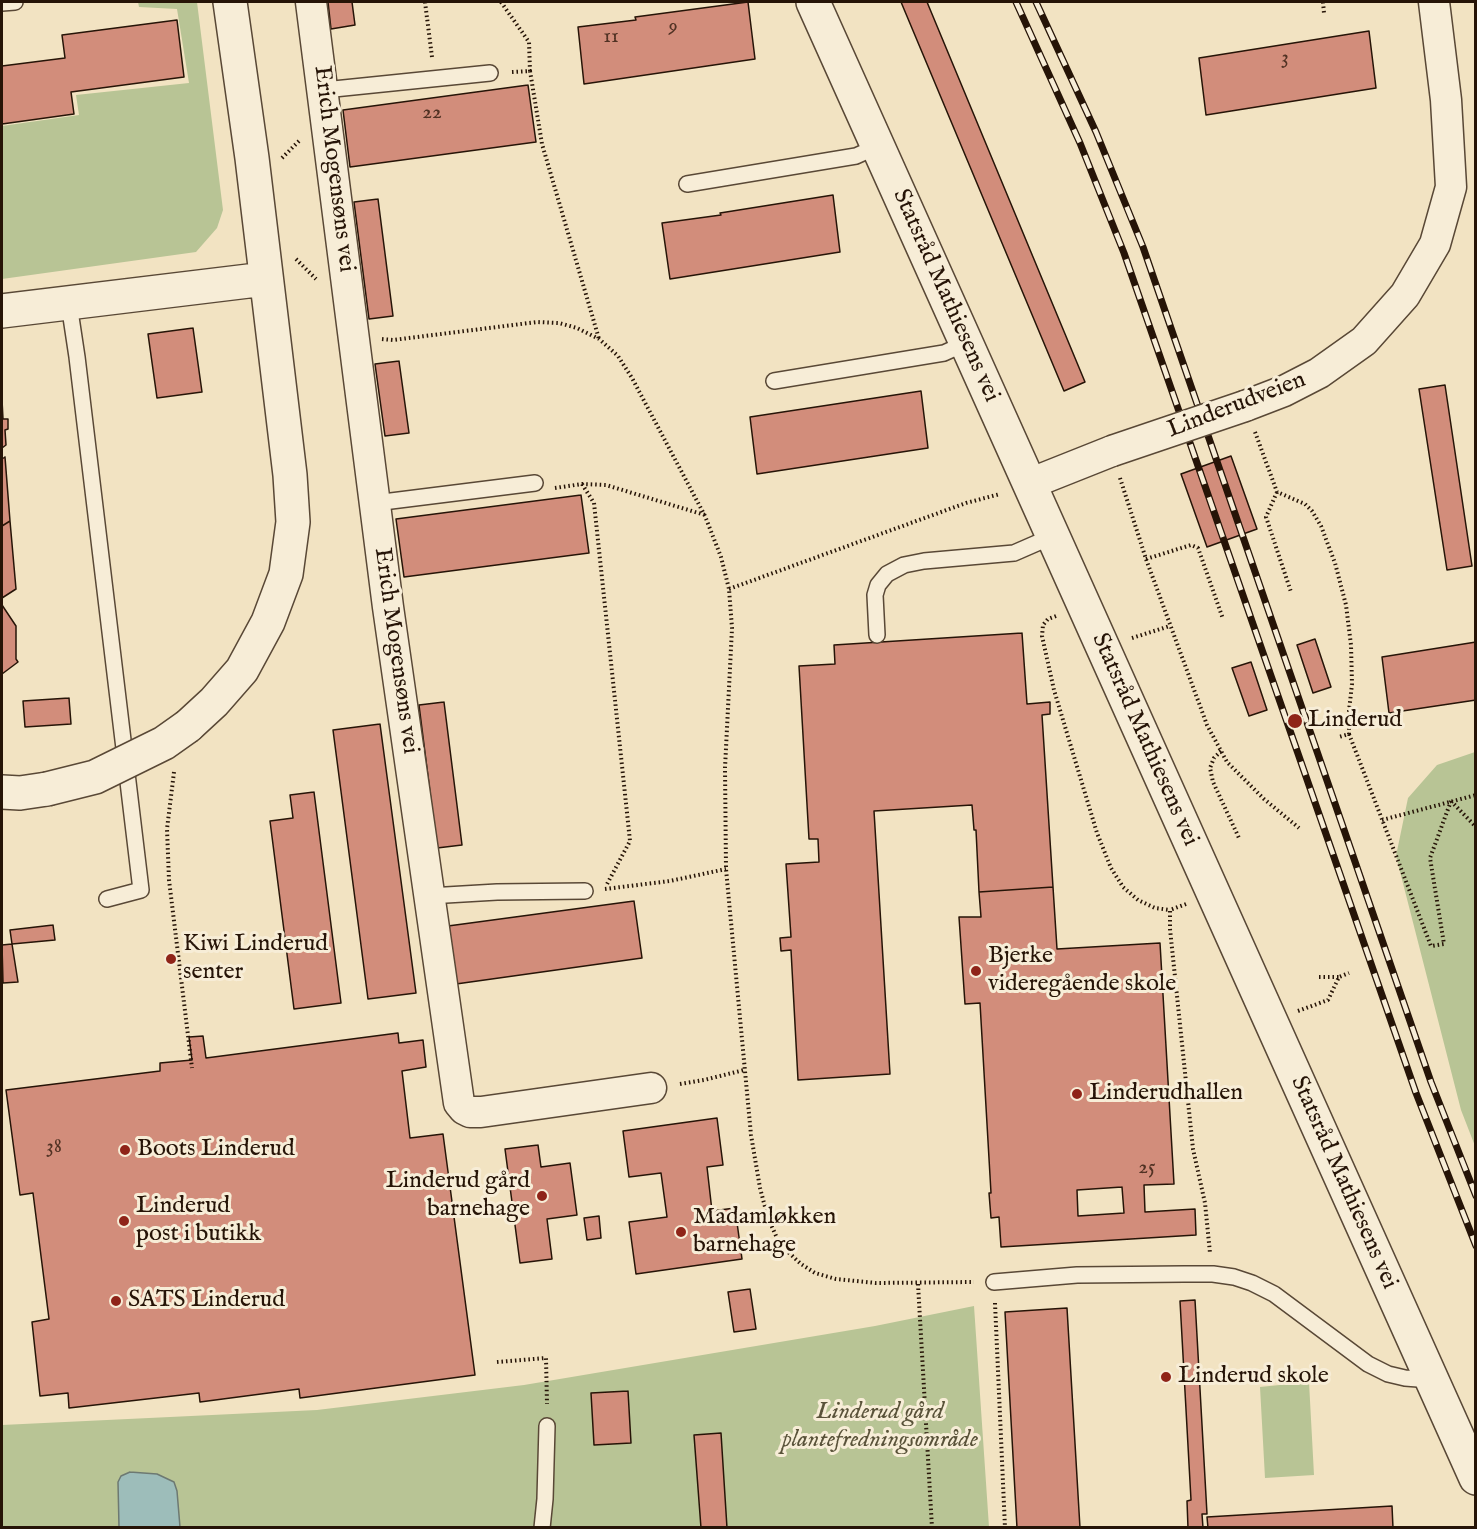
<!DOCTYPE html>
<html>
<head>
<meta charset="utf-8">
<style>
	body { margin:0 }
	#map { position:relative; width:1477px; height:1529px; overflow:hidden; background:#f2e3c2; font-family:"IM FELL English",serif }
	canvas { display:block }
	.frame { position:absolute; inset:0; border:3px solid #261407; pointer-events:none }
</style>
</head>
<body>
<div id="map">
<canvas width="1477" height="1529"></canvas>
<div class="frame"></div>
</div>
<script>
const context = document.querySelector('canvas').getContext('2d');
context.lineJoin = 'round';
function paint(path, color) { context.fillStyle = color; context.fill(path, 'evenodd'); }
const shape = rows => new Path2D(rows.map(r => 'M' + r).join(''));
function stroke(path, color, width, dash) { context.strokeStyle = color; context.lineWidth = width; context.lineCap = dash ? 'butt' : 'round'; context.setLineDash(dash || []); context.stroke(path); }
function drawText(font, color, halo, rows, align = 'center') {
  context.font = font + ' "IM FELL English",serif'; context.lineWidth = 6; context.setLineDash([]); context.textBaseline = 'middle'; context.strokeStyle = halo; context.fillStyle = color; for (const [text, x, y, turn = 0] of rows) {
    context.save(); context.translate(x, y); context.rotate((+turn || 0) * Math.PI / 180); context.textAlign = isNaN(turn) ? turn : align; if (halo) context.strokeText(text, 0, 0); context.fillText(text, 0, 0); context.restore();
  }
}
const green = shape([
	[138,2,197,2,223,210,217,228,196,252,2,279,2,126,79,115,76,95,189,83,177,9,139,7],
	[1475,752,1476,752,1475,1146,1461,1110,1396,856,1408,798,1437,765],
	[974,1306,989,1527,2,1528,2,1425,317,1410,524,1385,875,1326],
	[1309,1382,1314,1475,1265,1478,1260,1387]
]);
const water = shape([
	[130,1472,157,1474,174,1482,177,1491,180,1527,119,1527,118,1482,121,1476,130,1472]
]);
const building = shape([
	[328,2,352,2,355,25,331,29,328,2],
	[748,2,755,59,584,84,578,27,636,20,635,17,748,2],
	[901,2,927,2,1085,382,1064,391,901,2],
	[177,20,184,77,71,92,74,114,2,124,2,66,65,58,62,35,177,20],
	[1369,31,1376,88,1206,115,1199,58,1369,31],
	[528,85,536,142,350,167,343,110,528,85],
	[833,195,840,252,670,279,662,223,721,215,720,213,833,195],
	[378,199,393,316,369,319,354,202,378,199],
	[193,328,202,392,157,398,148,334,193,328],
	[399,361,409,433,385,436,375,364,399,361],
	[1445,385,1472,566,1447,570,1419,389,1445,385],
	[921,391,928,448,757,474,750,417,921,391],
	[2,400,3,419,8,419,8,429,5,430,6,445,2,448,2,400],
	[1231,456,1257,529,1207,547,1181,474,1231,456],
	[5,457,10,521,2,526,2,459,5,457],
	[581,495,589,553,404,577,396,519,581,495],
	[10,521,16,589,2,598,2,526,10,521],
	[2,605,16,626,16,659,18,662,2,674,2,605],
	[1022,633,1027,704,1050,702,1050,714,1042,715,1053,887,979,892,976,830,974,830,972,805,874,811,890,1074,798,1080,791,950,781,951,780,938,791,937,786,864,819,862,818,839,809,839,799,666,835,664,834,645,1022,633],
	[1315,639,1331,687,1313,693,1297,645,1315,639],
	[1476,642,1476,700,1389,713,1382,657,1476,642],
	[1251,662,1267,710,1249,716,1232,668,1251,662],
	[69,698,71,724,25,727,23,701,69,698],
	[444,702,462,845,437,848,419,705,444,702],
	[380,724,416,993,368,999,333,730,380,724],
	[314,792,341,1003,294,1009,270,821,293,818,290,795,314,792],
	[1053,887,1057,949,1160,943,1174,1184,1144,1185,1145,1212,1195,1209,1196,1235,1001,1247,999,1217,991,1218,989,1193,991,1193,980,1003,965,1004,959,917,981,917,979,892,1053,887],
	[1122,1187,1124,1213,1078,1216,1077,1190,1122,1187],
	[634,901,642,958,456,984,448,926,634,901],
	[53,925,55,940,12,944,10,930,53,925],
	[12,944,18,982,3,983,2,945,12,944],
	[398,1033,399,1043,423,1040,426,1067,402,1071,410,1138,443,1134,475,1375,300,1398,299,1389,200,1402,199,1393,69,1408,68,1393,40,1396,32,1322,49,1319,33,1193,20,1195,6,1090,160,1071,160,1063,192,1060,189,1037,203,1036,206,1058,398,1033],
	[717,1118,723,1165,707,1167,712,1211,735,1208,742,1259,636,1274,629,1222,667,1217,661,1173,629,1177,623,1131,717,1118],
	[538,1145,541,1167,570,1163,577,1215,547,1219,552,1259,520,1263,505,1149,538,1145],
	[599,1216,601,1238,587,1240,584,1218,599,1216],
	[750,1289,756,1329,734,1332,728,1292,750,1289],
	[1195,1300,1207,1514,1202,1514,1203,1528,1188,1528,1187,1501,1191,1500,1180,1301,1195,1300],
	[1067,1308,1080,1528,1017,1528,1005,1312,1067,1308],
	[628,1391,631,1443,594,1445,591,1393,628,1391],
	[721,1433,727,1528,701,1528,694,1435,721,1433],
	[1392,1506,1393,1528,1208,1528,1207,1517,1392,1506]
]);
const path = shape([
	[425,2,432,57],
	[501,2,529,42,530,71],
	[1323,2,1324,13],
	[512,72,530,71,542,144,599,339],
	[282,158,300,140],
	[296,259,316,279],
	[382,339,393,340,537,322,559,323,577,328,599,339,618,356,632,378,705,516,721,557,729,589,732,628,725,768,726,869,751,1135,760,1188,768,1218,777,1238,787,1251,801,1264,815,1273,836,1279,876,1283,974,1282],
	[1255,432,1277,492,1305,504,1312,511,1321,526,1335,563,1346,605,1351,645,1352,684,1349,711,1349,734,1339,737],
	[1120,478,1146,559,1207,725,1227,762,1264,799,1299,828],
	[582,484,594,503,630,841,606,886],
	[555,488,582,484,606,485,705,515],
	[1277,492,1266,517,1291,592],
	[1146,559,1191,545,1198,548,1223,619],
	[729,589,966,503,1000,494],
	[1056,616,1048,619,1043,625,1042,636,1054,690,1097,833,1111,868,1123,887,1138,900,1155,908,1170,910],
	[1132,638,1170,626],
	[1349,734,1431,946,1444,944,1430,858,1451,801],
	[1221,751,1214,758,1210,768,1213,782,1239,838],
	[174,772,167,829,169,880,192,1068],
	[1451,801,1476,827],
	[1382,820,1476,795],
	[605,889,670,881,726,869],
	[1186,904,1170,910,1170,929,1193,1149,1205,1203,1210,1253],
	[1319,977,1339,977],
	[1298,1011,1328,1000,1339,977,1349,973],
	[680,1084,704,1080,744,1070],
	[918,1284,932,1528],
	[995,1303,1005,1528],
	[497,1362,546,1358,547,1404]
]);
const service = shape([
	[2,3,15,2],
	[324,90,490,73],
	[687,184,856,156,878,146],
	[69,304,77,357,141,890,107,899],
	[774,381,944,353,966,343],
	[375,503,535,483],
	[877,635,875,595,878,585,887,574,904,565,924,561,1014,553,1053,536],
	[429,896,497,892,585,891],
	[994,1282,1077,1275,1184,1274,1213,1274,1234,1277,1252,1283,1274,1294,1368,1364,1388,1374,1405,1378,1431,1380],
	[542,1528,545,1499,547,1426]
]);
const minor = shape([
	[311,2,388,607,459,1103,464,1109,470,1112,481,1112,651,1088],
	[1245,406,1284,391,1319,373,1364,341,1405,295,1435,244,1451,187,1446,100,1434,2],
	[1029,484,1112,451]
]);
const tertiary = shape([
	[813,2,1476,1478],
	[2,311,265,279],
	[188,726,214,702,242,670,268,622,286,574,293,522,290,475,252,158,230,2],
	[2,792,20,793,47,789]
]);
const rail = shape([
	[1016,2,1080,143,1124,253,1416,1093,1476,1246],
	[1036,2,1096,132,1143,247,1431,1082,1476,1196]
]);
const minorBridge = shape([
	[1112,451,1245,406]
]);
const tertiaryBridge = shape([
	[47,789,95,777,164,743,188,726]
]);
const markers = [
	[1295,721,8,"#8f2418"],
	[171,959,6,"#8f2418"],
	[976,971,6,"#8f2418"],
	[1077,1094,6,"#8f2418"],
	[125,1150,6,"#8f2418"],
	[542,1196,6,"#8f2418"],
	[124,1221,6,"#8f2418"],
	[681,1232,6,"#8f2418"],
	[116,1301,6,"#8f2418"],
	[1166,1377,6,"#8f2418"]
];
const numberNames = [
	["9",673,28],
	["11",611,38],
	["3",1285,59],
	["22",432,114],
	["38",54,1148],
	["25",1147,1169]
];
const streetNames = [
	["Erich Mogensøns vei",333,169,83],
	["Statsråd Mathiesens vei",945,296,66],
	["Linderudveien",1237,406,-21],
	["Erich Mogensøns vei",395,651,82],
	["Statsråd Mathiesens vei",1144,740,66],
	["Statsråd Mathiesens vei",1343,1183,66]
];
const poiNames = [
	["Linderud",1308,721],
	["Kiwi Linderud",183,945],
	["senter",183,973],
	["Bjerke",988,957],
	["videregående skole",988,985],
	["Linderudhallen",1089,1094],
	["Boots Linderud",137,1150],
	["Linderud gård",530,1182,"right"],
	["barnehage",530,1210,"right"],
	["Linderud",136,1207],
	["post i butikk",136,1235],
	["Madamløkken",693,1218],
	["barnehage",693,1246],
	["SATS Linderud",128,1301],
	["Linderud skole",1178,1377]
];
const parkNames = [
	["Linderud gård",880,1413],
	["plantefredningsområde",880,1441]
];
paint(green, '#b8c495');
paint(water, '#9dbdba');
stroke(water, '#6d7972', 1.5);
paint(building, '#d28d7b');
stroke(building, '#261407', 1.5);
stroke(service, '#594836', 18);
stroke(minor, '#594836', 33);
stroke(tertiary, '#594836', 36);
stroke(path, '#261407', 4, [1.5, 3]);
stroke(service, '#f7edd7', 15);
stroke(minor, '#f7edd7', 30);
stroke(tertiary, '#f7edd7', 33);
stroke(rail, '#261407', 7);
stroke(rail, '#f7edd7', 4.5, [14]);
stroke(minorBridge, '#594836', 33, []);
stroke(tertiaryBridge, '#594836', 36, []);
stroke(minorBridge, '#f7edd7', 30);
stroke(tertiaryBridge, '#f7edd7', 33);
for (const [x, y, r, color] of markers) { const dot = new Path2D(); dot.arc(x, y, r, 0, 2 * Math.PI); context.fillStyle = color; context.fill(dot); stroke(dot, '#f7edd7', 2); }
drawText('21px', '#513224', null, numberNames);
drawText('24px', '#261407', '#f7edd7', streetNames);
drawText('24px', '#261407', '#f7edd7', poiNames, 'left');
drawText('italic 24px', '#595239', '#f7edd7', parkNames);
</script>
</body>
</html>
